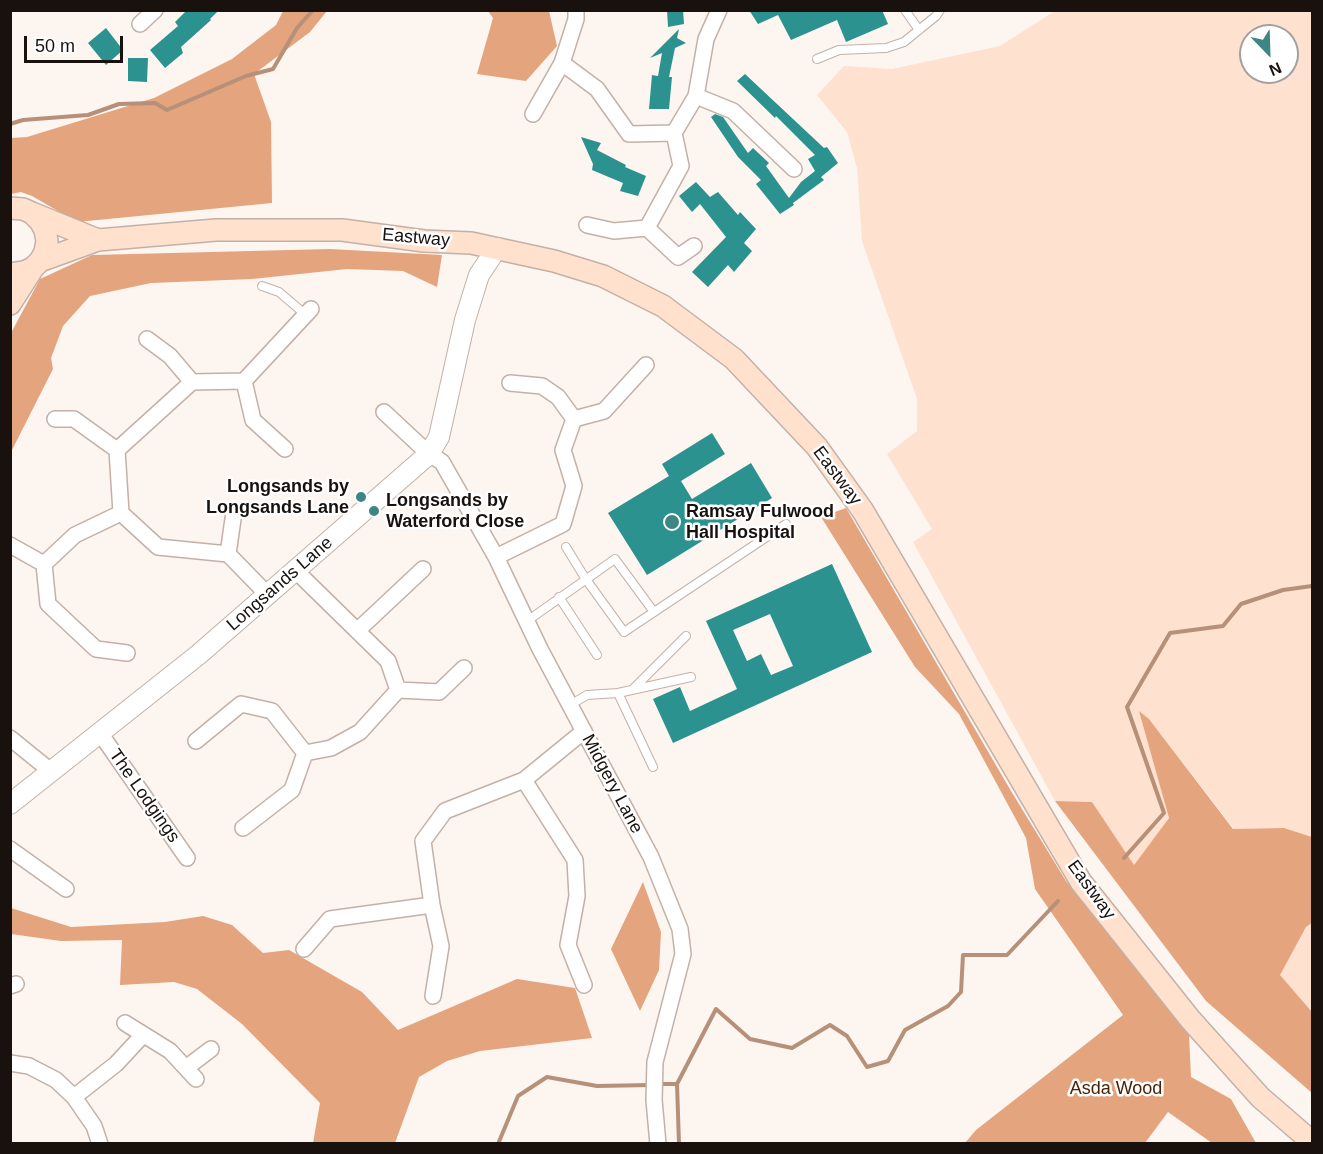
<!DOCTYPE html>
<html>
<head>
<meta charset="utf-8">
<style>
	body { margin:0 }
	#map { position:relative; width:1323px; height:1154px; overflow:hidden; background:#fdf5f0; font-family:Arial,sans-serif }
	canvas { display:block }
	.frame { position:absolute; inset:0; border:12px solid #18110e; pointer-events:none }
	.north { position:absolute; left:1239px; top:24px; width:60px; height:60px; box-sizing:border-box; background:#fff; border:2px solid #a3a09f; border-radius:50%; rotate:157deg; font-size:16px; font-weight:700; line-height:24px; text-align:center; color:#18110e }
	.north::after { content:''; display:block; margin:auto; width:21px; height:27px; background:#3e8684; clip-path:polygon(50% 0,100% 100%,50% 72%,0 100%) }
	.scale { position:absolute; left:24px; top:36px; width:99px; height:27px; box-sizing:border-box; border:3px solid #18110e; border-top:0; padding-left:8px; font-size:18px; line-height:21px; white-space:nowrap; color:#18110e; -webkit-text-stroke:4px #fff; paint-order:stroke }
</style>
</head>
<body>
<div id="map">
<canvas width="1323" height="1154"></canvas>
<div class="frame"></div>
<div class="north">N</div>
<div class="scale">50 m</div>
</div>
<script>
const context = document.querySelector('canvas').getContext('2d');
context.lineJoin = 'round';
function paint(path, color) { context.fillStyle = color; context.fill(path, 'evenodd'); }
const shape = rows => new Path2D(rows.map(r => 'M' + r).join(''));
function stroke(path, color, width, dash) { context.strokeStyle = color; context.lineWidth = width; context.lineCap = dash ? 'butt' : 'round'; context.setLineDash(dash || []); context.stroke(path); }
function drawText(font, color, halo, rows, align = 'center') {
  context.font = font + ' Arial,sans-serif'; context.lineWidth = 5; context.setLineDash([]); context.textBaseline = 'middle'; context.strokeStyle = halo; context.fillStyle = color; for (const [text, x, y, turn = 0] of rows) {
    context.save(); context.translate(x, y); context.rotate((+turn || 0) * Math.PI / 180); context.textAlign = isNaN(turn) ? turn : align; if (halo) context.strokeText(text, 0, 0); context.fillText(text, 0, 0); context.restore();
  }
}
const green = shape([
	[1055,11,1312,11,1312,837,1284,828,1234,829,1149,719,1140,712,1169,818,1133,866,1092,802,1055,801,913,542,932,529,887,454,917,431,917,399,862,241,857,168,847,132,817,95,844,66,892,69,1000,46],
	[1251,36,1287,36,1287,72,1251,72],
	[1312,923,1312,1012,1279,975,1306,927]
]);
const forest = shape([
	[283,11,327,11,310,32,254,74,271,122,272,203,77,222,32,196,21,192,11,194,11,138,27,137,154,98,232,59,276,25],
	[488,11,549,11,557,46,526,81,477,74,493,18],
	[330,249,442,255,437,287,403,271,347,269,252,279,151,283,90,296,63,326,51,358,53,369,11,452,11,333,40,279,92,255],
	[846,508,1011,791,1066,881,1189,1035,1191,1077,1231,1099,1256,1143,1212,1143,1168,1112,1145,1143,965,1143,976,1130,1123,1015,1035,889,1026,838,959,714,915,667,821,517],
	[1139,711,1149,719,1233,829,1284,828,1312,837,1312,923,1306,927,1280,975,1312,1012,1312,1093,1206,1001,1055,801,1092,802,1134,865,1169,818],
	[643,882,661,932,659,970,640,1011,611,949],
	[11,908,71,927,165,922,203,916,232,925,263,953,289,950,362,992,398,1030,517,979,575,988,592,1038,480,1051,447,1061,419,1077,395,1143,313,1143,320,1103,242,1024,197,989,174,982,120,985,122,940,61,941,11,934]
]);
const stream = shape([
	[10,124,23,120,88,115,119,104,155,103,167,110,246,76,273,69,297,28,313,10],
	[1124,858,1164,813,1127,707,1170,633,1223,626,1241,604,1283,590,1312,586],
	[659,1084,677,1084,716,1009,750,1039,792,1048,830,1025,847,1036,867,1067,888,1061,905,1030,948,1006,961,992,963,955,1007,955,1058,901],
	[677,1084,679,1144],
	[498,1144,518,1096,547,1077,597,1086,651,1085]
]);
const building = shape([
	[187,10,219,10,210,19,211,20,181,47,183,53,165,68,150,50,178,26,175,22],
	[667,10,683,10,684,24,668,27],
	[749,10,882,10,888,24,846,42,837,20,791,40,778,15,758,24],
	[106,28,123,50,106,65,88,43],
	[679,29,677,38,686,43,675,48,669,77,672,77,669,109,649,109,652,75,658,76,662,53,650,58],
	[128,58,148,58,147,82,128,81],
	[745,74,824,148,827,147,838,163,821,177,824,180,793,203,794,205,780,214,756,184,761,180,738,157,711,117,715,114,723,117,748,153,753,148,769,163,766,166,789,198,801,182,815,171,808,159,815,155,776,116,775,118,737,81],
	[581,137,601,143,597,150,626,165,625,167,646,176,638,196,620,191,623,183,592,170,593,164],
	[696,182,710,197,718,192,738,215,740,212,756,229,744,243,752,251,734,272,728,265,708,287,692,272,726,237,700,204,692,212,679,196],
	[712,433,725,454,681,481,692,499,751,463,772,498,647,575,608,513,669,476,662,464],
	[832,564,872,652,673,743,653,699,680,687,690,711,737,689,706,621],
	[770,614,793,666,771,675,761,654,747,661,733,630]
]);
const service = shape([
	[905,10,919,30],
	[817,59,839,50,886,48,904,42,936,16,940,10],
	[262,286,279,292,306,315],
	[566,547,585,578,624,632,786,524],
	[559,597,597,655],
	[527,621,615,559,654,612],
	[633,689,686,636],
	[618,693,653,767],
	[570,705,587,695,618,693,691,677]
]);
const minor = shape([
	[140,24,155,10],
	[562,63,597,89,629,134,674,133,696,96,706,39,719,10],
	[696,96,733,111,794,169],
	[533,114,562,63,576,19,576,10],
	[587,225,614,231,647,228,681,166,674,133],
	[647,228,678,257,694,246],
	[147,339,170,356,192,382],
	[244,381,253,420,285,449],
	[510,383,542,386,558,397,574,419],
	[384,412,429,454,442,462,496,557,540,649,651,857,680,929,683,954,655,1062,654,1100,658,1144],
	[55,419,74,419,117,450],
	[121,513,75,535,44,564,48,604,96,649,127,653],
	[10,545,44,564],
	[228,554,234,512],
	[496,557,563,524,574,486,563,450,574,419,604,411,646,365],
	[296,571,388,661,398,690,360,732,331,748,305,753],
	[268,595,228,554,158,547,121,513,117,450,192,382,244,381,311,309],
	[358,630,423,569],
	[398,690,439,692,464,668],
	[100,733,187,858],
	[10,738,52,772],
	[196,741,241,704,272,711,305,753],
	[524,780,575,860,577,896,568,945,584,985],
	[243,828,292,790,305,753],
	[10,849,66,889],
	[304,949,330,919,432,905],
	[10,986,16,984],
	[433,996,441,946,432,905,423,841,445,811,524,780,584,731],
	[125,1023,170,1051,196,1079],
	[10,1063,29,1066,56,1080,74,1097,94,1126,100,1144],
	[186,1068,211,1049],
	[74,1097,116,1064,143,1035]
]);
const tertiary = shape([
	[10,804,198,655,429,454,439,437,465,320,479,275,497,248]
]);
const secondary = shape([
	[10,208,23,209,32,213,40,221,45,230,47,241,45,252,40,261,33,268,24,272,10,274],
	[32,213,98,240],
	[40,261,98,240,216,230,342,230,424,241,471,243,554,261,603,276,663,306,734,359,817,447,863,511,1081,882,1190,1019,1260,1097,1312,1142],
	[10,304,33,268]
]);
const markers = [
	[361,497,6,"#3e8684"],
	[374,511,6,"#3e8684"],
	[672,522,8,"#3e8684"]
];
const streetNames = [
	["Eastway",416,238,5],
	["Eastway",837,476,53],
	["Longsands Lane",280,584,-41],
	["Midgery Lane",612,784,62],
	["The Lodgings",144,796,55],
	["Eastway",1091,890,54]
];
const poiNames = [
	["Longsands by",349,487,"right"],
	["Longsands Lane",349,508,"right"],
	["Longsands by",386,501],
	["Waterford Close",386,522],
	["Ramsay Fulwood",686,512],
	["Hall Hospital",686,533]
];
const parkNames = [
	["Asda Wood",1116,1089]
];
paint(green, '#fee1cf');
paint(forest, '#e3a47e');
stroke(stream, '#b69078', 4);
paint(building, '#2b928f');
stroke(service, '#c3b1a7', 10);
stroke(minor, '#c3b1a7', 18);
stroke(tertiary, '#c3b1a7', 22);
stroke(secondary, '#c3b1a7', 24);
stroke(service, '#fff', 8);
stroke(minor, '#fff', 15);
stroke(tertiary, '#fff', 20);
stroke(secondary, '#ffe1ce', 21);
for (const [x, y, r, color] of markers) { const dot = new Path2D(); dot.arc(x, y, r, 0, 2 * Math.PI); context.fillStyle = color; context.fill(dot); stroke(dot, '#fff', 2); }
drawText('18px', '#18110e', '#fff', streetNames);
drawText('bold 18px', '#18110e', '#fff', poiNames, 'left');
drawText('18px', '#4a2204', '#fff', parkNames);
</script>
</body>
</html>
